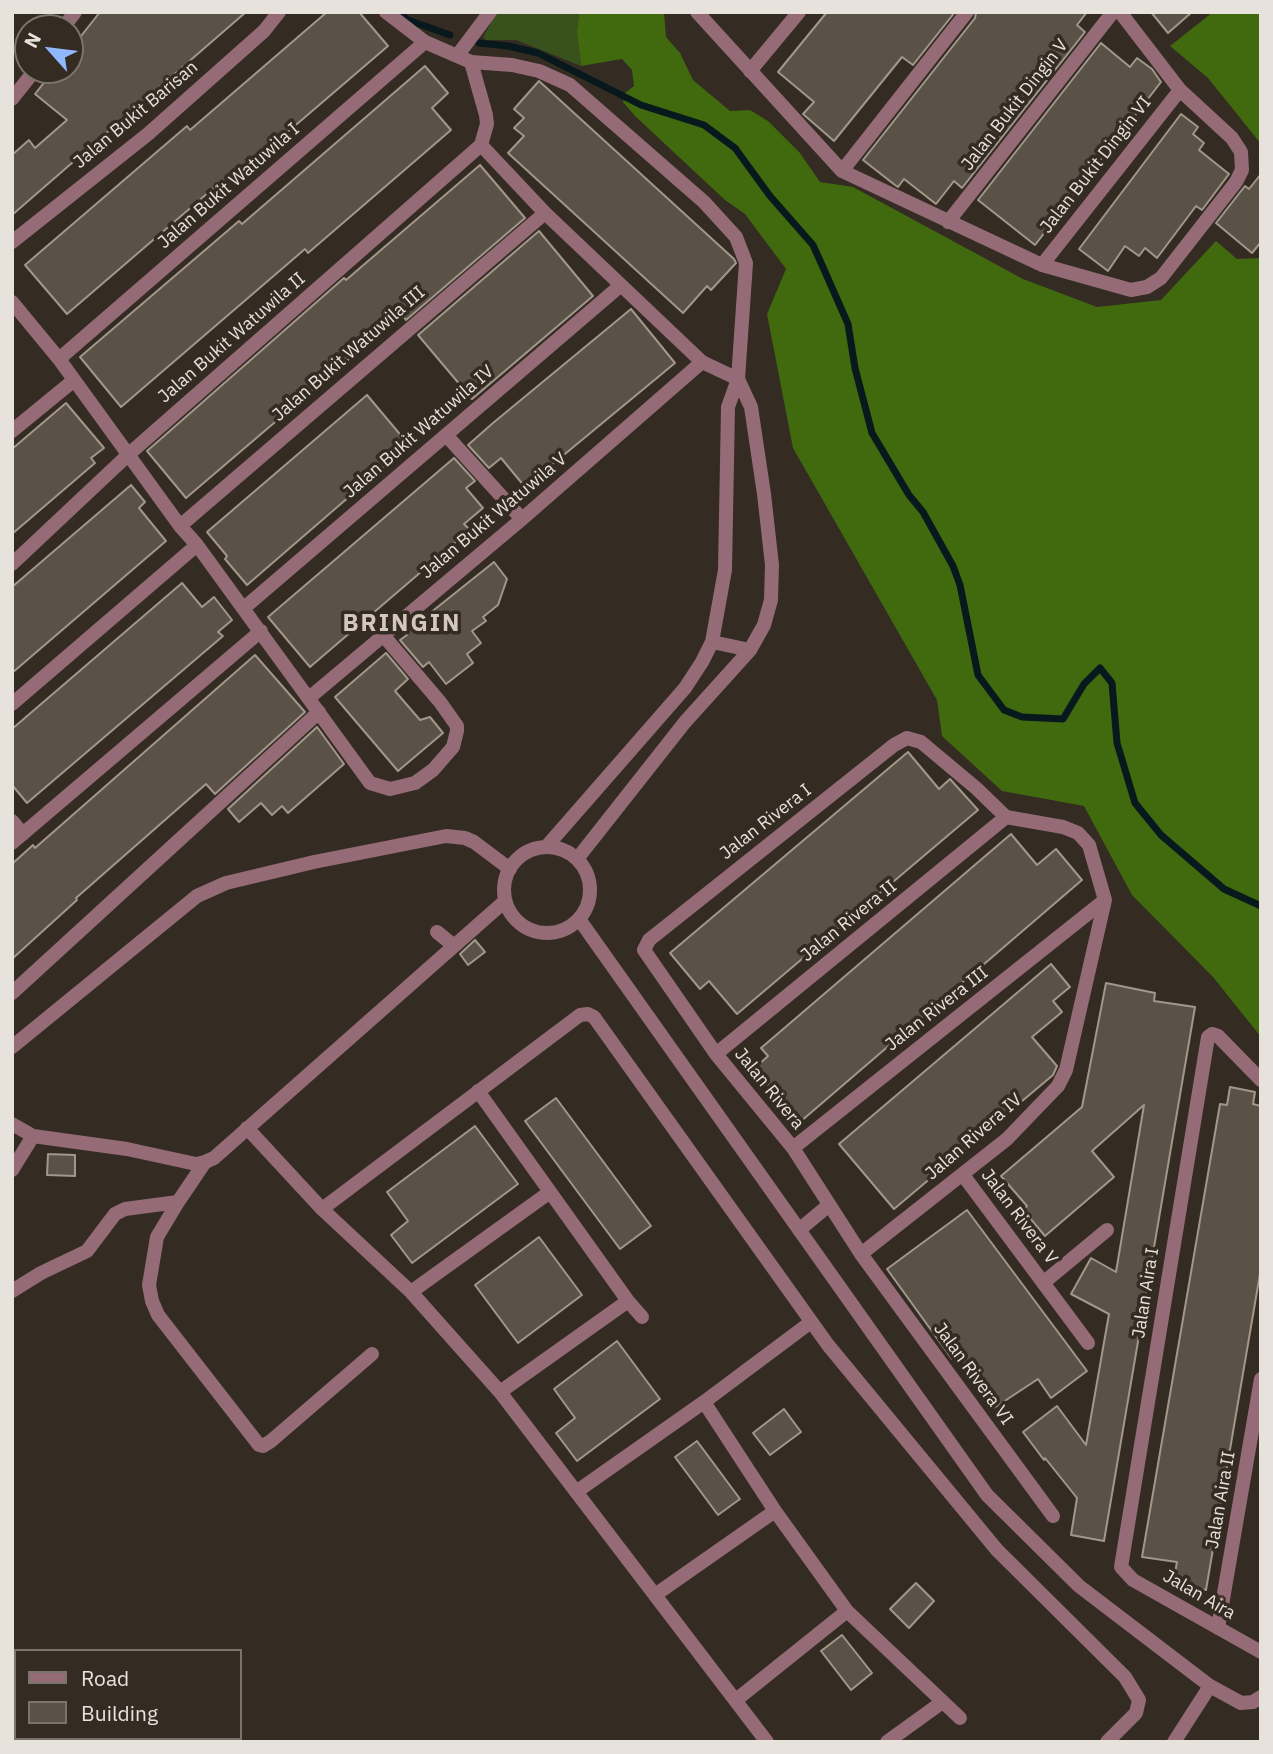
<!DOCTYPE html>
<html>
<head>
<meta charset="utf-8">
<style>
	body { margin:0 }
	#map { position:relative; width:1273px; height:1754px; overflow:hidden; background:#342b22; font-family:"IBM Plex Sans",sans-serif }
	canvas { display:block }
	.frame { position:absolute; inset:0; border:14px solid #e8e2dc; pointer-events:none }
	.legend { position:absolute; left:14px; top:1649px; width:228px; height:91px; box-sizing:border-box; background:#342b22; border:2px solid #7c746c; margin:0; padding:9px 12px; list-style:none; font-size:21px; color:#e8e2dc }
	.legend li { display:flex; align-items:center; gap:14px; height:35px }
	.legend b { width:35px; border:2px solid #7c746c }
	.north { position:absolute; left:14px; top:14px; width:70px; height:70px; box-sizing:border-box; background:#342b22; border:2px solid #7c746c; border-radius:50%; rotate:298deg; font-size:19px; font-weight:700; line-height:28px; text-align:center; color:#e8e2dc }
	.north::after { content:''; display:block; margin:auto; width:24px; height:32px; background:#91b8fd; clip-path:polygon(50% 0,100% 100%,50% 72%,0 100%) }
</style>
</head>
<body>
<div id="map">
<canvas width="1273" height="1754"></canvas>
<div class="frame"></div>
<ul class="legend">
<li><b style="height:9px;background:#946b76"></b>Road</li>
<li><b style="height:19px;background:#5b5247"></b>Building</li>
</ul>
<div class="north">N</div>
</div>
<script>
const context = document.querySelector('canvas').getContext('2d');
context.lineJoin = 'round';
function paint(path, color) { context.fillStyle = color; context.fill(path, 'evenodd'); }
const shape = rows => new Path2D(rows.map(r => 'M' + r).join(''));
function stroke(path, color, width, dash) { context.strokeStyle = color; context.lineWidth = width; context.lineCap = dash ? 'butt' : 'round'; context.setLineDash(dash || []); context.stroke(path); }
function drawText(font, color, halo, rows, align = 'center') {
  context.font = font + ' "IBM Plex Sans",sans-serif'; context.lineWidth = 7; context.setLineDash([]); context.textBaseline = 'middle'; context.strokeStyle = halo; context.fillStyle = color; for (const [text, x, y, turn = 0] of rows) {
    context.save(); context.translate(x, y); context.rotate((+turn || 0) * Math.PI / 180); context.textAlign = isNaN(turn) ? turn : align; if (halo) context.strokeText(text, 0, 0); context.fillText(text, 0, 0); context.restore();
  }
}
const green = shape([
	[497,12,579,12,577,32,581,66,516,40,486,40,483,37]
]);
const forest = shape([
	[579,12,664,12,666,37,680,53,693,80,730,111,750,110,768,121,800,153,820,182,853,187,1023,279,1097,307,1161,300,1216,241,1237,259,1261,258,1261,1037,1213,977,1132,895,1084,806,1002,791,942,736,937,700,793,448,767,314,786,269,745,214,725,200,635,116,623,102,625,93,634,86,632,70,622,59,581,66,577,32],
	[1213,12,1261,12,1261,144,1208,78,1170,46]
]);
const stream = shape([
	[399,12,408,20,450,35],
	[479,43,508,46,538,53,641,105,704,125,735,148,770,196,813,245,822,265,848,324,855,368,872,433,909,495,923,512,953,566,960,585,978,675,1004,710,1022,717,1063,719,1084,684,1100,668,1112,683,1117,743,1135,803,1161,835,1224,889,1261,906]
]);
const building = shape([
	[100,12,246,12,12,215,12,155,29,140,35,148,67,120,35,94,54,70,70,70,70,50,100,12],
	[327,12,359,12,388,46,227,184,223,180,67,314,25,265,187,126,190,130,327,12],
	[827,12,955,12,913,65,902,57,834,141,803,114,814,102,778,72,827,12],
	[976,12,1087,12,1077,25,1085,32,962,188,954,181,936,204,904,179,898,187,895,185,863,160,975,18,976,12],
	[1151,12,1192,12,1168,33,1151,12],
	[1101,43,1130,67,1137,58,1152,69,1161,82,1035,245,978,200,1101,43],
	[425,66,448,93,432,108,451,130,308,253,305,249,121,407,80,357,239,221,242,224,425,66],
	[539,81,734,259,736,263,711,290,707,286,683,313,508,153,524,136,514,128,524,118,514,109,539,81],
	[1181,114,1198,127,1193,134,1204,143,1199,150,1229,174,1202,210,1196,206,1157,258,1145,248,1139,256,1125,246,1108,271,1079,249,1181,114],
	[480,165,525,218,406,320,403,316,392,326,390,324,186,498,147,451,344,278,346,280,480,165],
	[1261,174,1261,242,1252,253,1216,223,1245,186,1249,189,1261,174],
	[539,231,593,296,472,399,418,335,539,231],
	[631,309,675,363,525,487,501,458,489,468,468,445,493,423,631,309],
	[367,395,409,445,247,585,225,559,227,556,207,532,367,395],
	[66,403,104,448,91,458,95,463,12,534,12,449,66,403],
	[454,458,475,481,466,488,483,508,464,524,470,530,310,667,268,617,454,458],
	[131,485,145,502,139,508,166,541,12,673,12,587,131,485],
	[494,562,507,579,498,605,483,617,486,621,472,631,481,643,467,654,473,663,446,684,429,662,423,667,400,640,407,635,405,633,494,562],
	[182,583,202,607,214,597,232,620,218,632,223,636,27,803,12,785,12,729,182,583],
	[386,653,408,679,395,691,420,720,430,717,443,733,398,771,335,697,386,653],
	[255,655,305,712,215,794,206,784,76,898,77,900,12,959,12,864,33,845,35,848,255,655],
	[317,727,344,764,288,813,282,806,272,815,261,803,239,822,228,809,317,727],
	[908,752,939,789,950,779,978,810,737,1014,709,981,700,989,670,953,908,752],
	[1011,834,1037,865,1056,849,1082,880,800,1122,754,1069,768,1056,761,1048,1011,834],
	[475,940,485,952,468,965,460,954,475,940],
	[1051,964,1070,987,1053,1001,1062,1012,1032,1037,1057,1066,1053,1075,894,1209,839,1144,1051,964],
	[1106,983,1155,993,1154,1001,1195,1007,1104,1541,1071,1535,1077,1498,1045,1458,1044,1460,1023,1432,1057,1406,1086,1445,1109,1314,1071,1294,1091,1258,1116,1272,1144,1105,1092,1151,1114,1177,1045,1236,1023,1210,1027,1206,1001,1176,1082,1107,1106,983],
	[1230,1087,1255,1092,1253,1104,1261,1106,1261,1268,1206,1590,1173,1584,1177,1562,1142,1557,1220,1104,1227,1105,1230,1087],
	[556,1098,651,1226,620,1249,525,1121,556,1098],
	[475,1126,518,1184,412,1263,391,1235,408,1221,387,1192,475,1126],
	[48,1154,75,1155,75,1176,47,1175,48,1154],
	[967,1210,1087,1371,1051,1398,1038,1379,994,1408,959,1354,952,1359,887,1269,967,1210],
	[539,1237,582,1295,518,1343,475,1285,539,1237],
	[617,1341,660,1399,577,1461,556,1433,575,1418,554,1389,617,1341],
	[784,1409,801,1432,770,1455,753,1433,784,1409],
	[697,1441,740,1499,718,1515,675,1457,697,1441],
	[916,1583,934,1601,909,1628,890,1609,916,1583],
	[842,1635,872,1673,851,1690,821,1651,842,1635]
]);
const service = shape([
	[437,932,453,945],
	[178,1202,157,1237,149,1285,152,1301,158,1315,259,1445,263,1446,271,1441,372,1354],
	[12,1291,41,1273,87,1251,115,1214,125,1209,178,1202,205,1162]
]);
const minor = shape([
	[386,12,425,42,471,62,512,65,539,71,570,85,704,202,736,237,746,263,738,379,728,407,725,570,712,642,702,662,685,688,546,847],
	[697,12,842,171,1042,265,1131,290,1147,287,1161,278,1236,182,1242,170,1241,152,1232,138,1180,90,1120,12],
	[63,28,75,12],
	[457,56,490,12],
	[471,62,486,115,487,124,481,145,545,213,702,362,738,379,751,407,764,494,772,565,771,600,764,625,750,650,685,722,577,859],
	[750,71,799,12],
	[12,99,35,70],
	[842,171,967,12],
	[948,222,1113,12],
	[12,242,148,134,264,31,279,12],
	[1042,265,1180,90],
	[12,302,59,359,180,526,197,545,370,783,390,789,415,783,433,770,453,747,457,731,457,726,440,702,383,635],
	[59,359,425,42],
	[12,431,73,381],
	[446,435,522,519],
	[180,526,545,213],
	[12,564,129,454,481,145],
	[244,608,620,286],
	[712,642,750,650],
	[309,698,522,519,702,362],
	[12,704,197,545],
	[12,821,23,834],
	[12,843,261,631],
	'504 890a43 43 0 1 1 86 0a43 43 0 1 1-86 0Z',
	[579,919,987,1495,1079,1586,1210,1686,1241,1703,1253,1702,1261,1697],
	[12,993,319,712],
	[12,1047,197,896,226,883,314,862,446,836,465,838,474,842,510,869],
	[716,1054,1006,817],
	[1261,1080,1218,1036,1212,1034,1208,1037,1121,1567,1133,1580,1261,1652],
	[478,1091,628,1301,642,1317],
	[12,1124,33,1136,127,1149,196,1164,205,1162,214,1158,505,901],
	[247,1128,322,1209],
	[793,1148,1105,900],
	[12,1170,33,1136],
	[963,1175,1088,1343],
	[799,1230,829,1205],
	[861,1254,1007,1139,1058,1086,1066,1070,1105,900,1089,845,1078,833,1063,827,1006,817,976,788,921,742,907,738,894,745,649,940,644,950,716,1054,793,1148,861,1254,1053,1516],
	[1043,1283,1107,1230],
	[411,1292,550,1192],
	[500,1392,628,1301],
	[704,1402,775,1511,847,1611,960,1718],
	[576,1492,704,1402,811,1322],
	[655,1595,775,1511],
	[1218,1628,1261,1379],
	[736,1700,847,1611],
	[767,1742,500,1392,411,1292,322,1209,580,1015,588,1014,594,1017,828,1345,997,1550,1125,1677,1139,1700,1136,1713,1107,1742],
	[887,1742,941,1703],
	[1174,1742,1210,1686]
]);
const streetNames = [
	["Jalan Bukit Dingin V",1015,105,-52],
	["Jalan Bukit Barisan",136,115,-40],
	["Jalan Bukit Dingin VI",1096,165,-52],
	["Jalan Bukit Watuwila I",229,186,-41],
	["Jalan Bukit Watuwila II",232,338,-41],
	["Jalan Bukit Watuwila III",349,354,-41],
	["Jalan Bukit Watuwila IV",419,432,-41],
	["Jalan Bukit Watuwila V",494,516,-40],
	["Jalan Rivera I",766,822,-38],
	["Jalan Rivera II",849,921,-39],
	["Jalan Rivera III",937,1009,-38],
	["Jalan Rivera",769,1089,51],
	["Jalan Rivera IV",974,1137,-41],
	["Jalan Rivera V",1019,1217,53],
	["Jalan Aira I",1146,1293,-81],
	["Jalan Rivera VI",973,1374,54],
	["Jalan Aira II",1221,1500,-80],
	["Jalan Aira",1199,1595,30]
];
const districtNames = [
	["BRINGIN",402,624]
];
paint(green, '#38511d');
paint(forest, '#41690d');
stroke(stream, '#08191d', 7);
paint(building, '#5b5247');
stroke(building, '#a1978b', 2);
stroke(service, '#946b76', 14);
stroke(minor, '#946b76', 14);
drawText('18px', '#e8e2dc', '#342b22', streetNames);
context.letterSpacing = '2px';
drawText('bold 24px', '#d4c8bc', '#342b22', districtNames);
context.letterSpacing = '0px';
</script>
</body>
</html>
